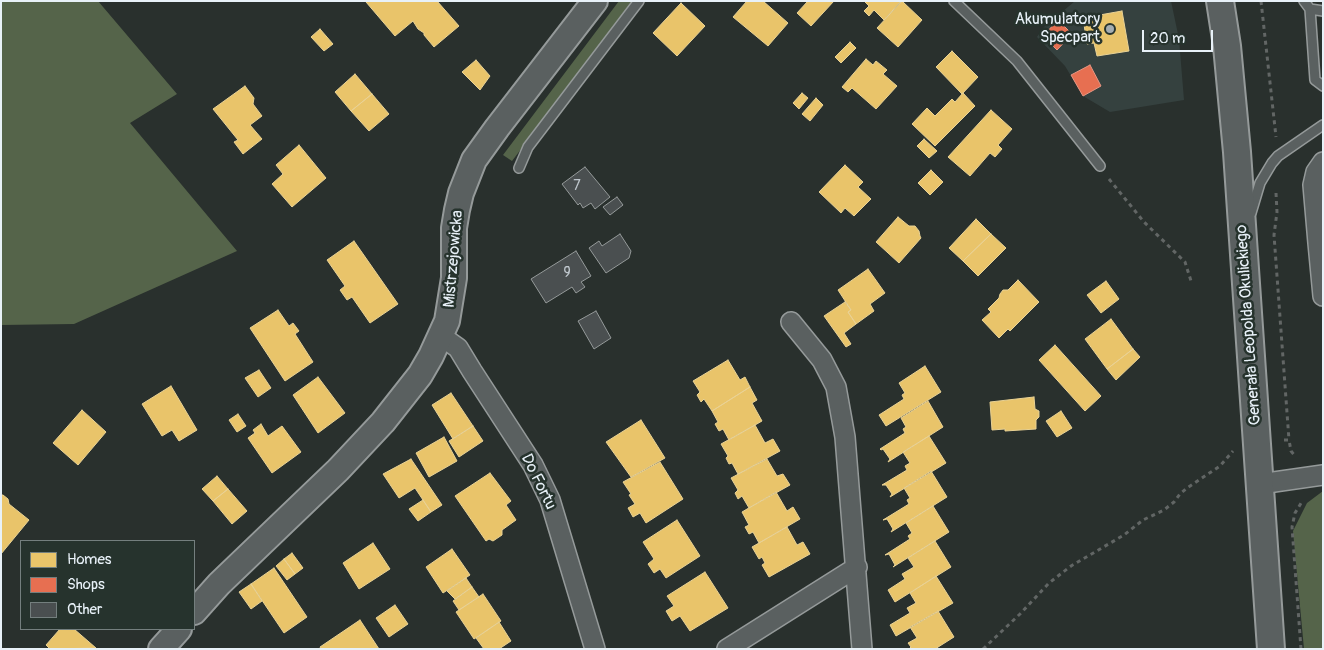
<!DOCTYPE html>
<html>
<head>
<meta charset="utf-8">
<style>
	body { margin:0 }
	#map { position:relative; width:1324px; height:650px; overflow:hidden; background:#29302d; font-family:Pangolin,sans-serif }
	canvas { display:block }
	.frame { position:absolute; inset:0; border:2px solid #e8f1f8; pointer-events:none }
	.legend { position:absolute; left:20px; top:540px; width:175px; height:90px; box-sizing:border-box; background:#26332d; border:1px solid #747f7e; margin:0; padding:6px 9px; list-style:none; font-size:15px; color:#e8f1f8 }
	.legend li { display:flex; align-items:center; gap:10px; height:25px }
	.legend b { width:25px; border:1px solid #747f7e }
	.scale { position:absolute; left:1142px; top:30px; width:71px; height:22px; box-sizing:border-box; border:2px solid #e8f1f8; border-top:0; padding-left:6px; font-size:15px; line-height:18px; white-space:nowrap; color:#e8f1f8; -webkit-text-stroke:4px #26332d; paint-order:stroke }
</style>
</head>
<body>
<div id="map">
<canvas width="1324" height="650"></canvas>
<div class="frame"></div>
<ul class="legend">
<li><b style="height:14px;background:#e9c46a"></b>Homes</li>
<li><b style="height:14px;background:#e76f51"></b>Shops</li>
<li><b style="height:14px;background:#4a4f50"></b>Other</li>
</ul>
<div class="scale">20 m</div>
</div>
<script>
const context = document.querySelector('canvas').getContext('2d');
context.lineJoin = 'round';
function paint(path, color) { context.fillStyle = color; context.fill(path, 'evenodd'); }
const shape = rows => new Path2D(rows.map(r => 'M' + r).join(''));
function stroke(path, color, width, dash) { context.strokeStyle = color; context.lineWidth = width; context.lineCap = dash ? 'butt' : 'round'; context.setLineDash(dash || []); context.stroke(path); }
function drawText(font, color, halo, rows, align = 'center') {
  context.font = font + ' Pangolin,sans-serif'; context.lineWidth = 5; context.setLineDash([]); context.textBaseline = 'middle'; context.strokeStyle = halo; context.fillStyle = color; for (const [text, x, y, turn = 0] of rows) {
    context.save(); context.translate(x, y); context.rotate((+turn || 0) * Math.PI / 180); context.textAlign = isNaN(turn) ? turn : align; if (halo) context.strokeText(text, 0, 0); context.fillText(text, 0, 0); context.restore();
  }
}
const built = shape([
	[1075,1,1171,1,1179,39,1184,100,1110,112,1083,96,1065,66,1037,37,1043,28]
]);
const green = shape([
	[1,1,98,1,177,94,130,123,237,251,74,324,1,325],
	[619,1,634,1,512,161,503,155],
	[1323,491,1323,649,1304,649,1293,531,1307,503]
]);
const homes = shape([
	[367,1,437,1,459,26,434,47,424,35,424,33,418,29,413,21,395,36,366,2,367,1],
	[747,1,763,1,788,23,768,46,733,17,747,1],
	[808,1,834,1,811,26,797,13,808,1],
	[864,1,901,1,884,20,874,10,869,16,864,11,869,6,864,1],
	[902,1,922,20,898,47,877,28,902,1],
	[681,3,705,26,677,56,653,33,681,3],
	[1122,11,1129,51,1097,56,1094,43,1087,44,1083,18,1122,11],
	[320,29,333,44,324,51,311,37,320,29],
	[850,42,856,48,841,63,835,57,850,42],
	[952,51,978,77,962,94,936,67,952,51],
	[866,59,873,65,876,61,887,70,883,74,897,86,876,109,852,88,848,92,842,87,866,59],
	[476,60,490,76,480,90,462,72,476,60],
	[355,74,372,94,351,111,335,92,355,74],
	[245,86,254,98,253,104,262,116,250,125,262,139,243,154,234,142,238,140,213,109,245,86],
	[802,93,808,98,799,109,793,103,802,93],
	[963,93,975,106,935,146,912,124,927,108,935,116,952,99,955,102,963,93],
	[372,94,389,114,369,131,351,111,372,94],
	[816,98,823,105,810,121,802,114,816,98],
	[991,110,1012,129,998,145,1002,149,995,157,990,153,970,176,948,157,991,110],
	[924,139,937,151,929,158,917,146,924,139],
	[299,145,326,178,292,207,272,184,283,174,276,165,299,145],
	[845,165,863,182,858,187,871,199,854,216,845,208,841,213,819,192,845,165],
	[931,170,943,182,930,195,918,183,931,170],
	[898,217,909,226,915,226,919,231,920,236,921,238,899,263,876,242,898,217],
	[976,219,991,234,963,261,949,248,976,219],
	[991,234,1006,248,978,276,963,261,991,234],
	[354,241,398,304,370,323,352,297,347,300,340,290,345,286,327,260,354,241],
	[868,269,885,293,870,304,874,311,856,324,848,312,851,310,838,290,868,269],
	[1018,280,1039,302,1010,331,1008,329,999,338,982,320,991,312,988,309,999,298,1000,294,1003,290,1008,290,1018,280],
	[1106,281,1119,299,1101,313,1087,295,1106,281],
	[845,302,851,310,848,312,856,324,844,333,851,344,846,347,824,316,845,302],
	[278,310,289,326,293,323,299,331,295,334,313,362,285,381,250,328,278,310],
	[1111,319,1133,349,1107,369,1085,339,1111,319],
	[1055,345,1101,396,1085,411,1039,360,1055,345],
	[1133,349,1140,357,1116,380,1107,369,1133,349],
	[728,360,740,380,745,377,750,387,712,411,704,399,701,402,697,395,700,392,693,381,728,360],
	[925,366,941,392,886,426,879,415,904,399,902,395,905,393,899,383,925,366],
	[259,370,271,388,258,397,245,378,259,370],
	[318,377,345,413,318,433,293,395,318,377],
	[171,386,197,430,179,441,172,430,162,436,142,404,171,386],
	[750,387,757,400,752,403,762,421,729,440,723,429,719,431,715,424,718,422,712,411,750,387],
	[451,393,473,426,453,439,432,405,451,393],
	[1034,397,1035,409,1039,411,1039,417,1036,420,1036,429,1005,431,1005,429,992,430,990,402,1034,397],
	[928,401,943,427,888,462,890,459,883,449,881,450,880,449,905,433,903,429,906,427,901,418,928,401],
	[82,410,106,432,78,465,53,443,82,410],
	[1061,411,1072,428,1057,437,1046,421,1061,411],
	[238,414,246,426,237,432,229,420,238,414],
	[641,420,665,458,631,477,606,442,641,420],
	[261,424,268,436,282,426,301,452,272,473,248,438,255,433,253,430,261,424],
	[755,425,765,443,773,439,780,451,738,474,732,463,729,464,726,458,728,456,721,444,755,425],
	[473,426,483,441,459,457,449,441,473,426],
	[929,436,946,463,890,497,892,494,886,485,882,485,907,470,905,466,910,463,903,452,929,436],
	[444,437,457,461,429,477,416,453,444,437],
	[411,459,442,505,431,512,415,488,399,498,383,474,411,459],
	[767,459,777,476,783,474,790,485,749,508,742,496,738,499,735,493,738,490,731,478,767,459],
	[660,462,683,499,646,523,640,513,633,517,628,508,635,504,629,495,631,494,623,482,660,462],
	[931,471,947,497,891,532,893,529,887,519,883,520,909,504,907,500,910,498,904,488,931,471],
	[490,473,511,501,506,505,516,520,502,530,502,535,493,541,489,539,486,541,455,496,490,473],
	[217,476,228,489,213,501,202,489,217,476],
	[228,489,247,511,232,524,213,501,228,489],
	[776,492,787,511,793,507,800,519,759,543,753,532,749,534,745,527,749,525,742,512,776,492],
	[1,495,3,495,8,499,9,504,29,520,1,554,1,495],
	[423,500,431,512,418,521,409,509,423,500],
	[933,506,949,532,893,567,895,565,889,554,885,555,910,539,908,536,912,533,906,523,933,506],
	[677,520,700,556,666,578,660,569,654,573,648,564,654,559,643,542,677,520],
	[787,527,797,545,803,542,810,554,769,577,762,565,765,563,762,557,759,559,752,547,787,527],
	[935,541,951,567,895,602,888,590,905,579,902,574,914,567,908,558,935,541],
	[373,543,390,569,359,589,343,563,373,543],
	[452,549,470,575,443,593,426,567,452,549],
	[292,553,303,568,295,574,284,559,292,553],
	[284,559,295,574,287,580,276,566,284,559],
	[274,568,307,617,284,633,251,584,274,568],
	[705,572,728,608,690,631,680,616,672,621,666,611,674,606,667,596,705,572],
	[936,576,953,603,896,636,890,625,910,613,907,608,916,603,910,593,936,576],
	[466,578,472,587,455,599,447,591,466,578],
	[251,584,262,601,251,609,239,592,251,584],
	[472,587,479,597,459,610,453,601,472,587],
	[483,594,501,621,474,639,456,612,483,594],
	[395,605,408,624,389,637,376,618,395,605],
	[938,611,954,637,935,649,909,649,911,647,908,643,917,638,910,627,938,611],
	[360,620,379,649,321,649,320,647,360,620],
	[499,622,511,641,499,649,484,649,476,638,499,622],
	[60,629,74,629,96,648,50,649,46,645,60,629]
]);
const shops = shape([
	[1058,20,1072,34,1057,50,1043,36,1058,20],
	[1090,65,1101,86,1083,96,1071,75,1090,65]
]);
const building = shape([
	[585,167,610,197,595,209,591,203,583,208,580,203,578,205,562,184,585,167],
	[617,197,623,205,610,215,603,207,617,197],
	[620,234,631,251,629,258,606,273,589,248,599,241,602,246,620,234],
	[576,251,591,276,581,282,585,287,576,293,572,287,546,303,531,279,576,251],
	[596,311,611,338,594,349,578,321,596,311]
]);
const path = shape([
	[1261,1,1276,137],
	[1109,179,1144,222,1185,262,1192,284],
	[1276,193,1277,212,1274,235,1289,440],
	[1284,440,1289,440,1291,451,1296,457],
	[983,649,1020,614,1049,583,1071,566,1124,535,1143,520,1164,510,1174,502,1180,494,1187,488,1220,466,1233,451],
	[1301,649,1292,527,1295,513,1303,500]
]);
const service = shape([
	[954,1,1017,61,1100,166],
	[1304,1,1310,9,1323,11],
	[1310,9,1315,80,1323,86],
	[519,168,528,147,639,1],
	[1251,213,1260,183,1272,163,1278,156,1323,125]
]);
const minor = shape([
	[1323,162,1316,172,1313,185,1318,243,1323,240],
	[1318,243,1323,296],
	[791,322,822,360,836,387,845,437,862,649],
	[441,336,458,348,472,371,533,465,550,500,595,649],
	[1260,484,1323,475],
	[727,649,857,567]
]);
const tertiary = shape([
	[194,612,219,584,338,470,383,422,420,375,431,356,447,321,454,278,454,228,457,210,461,193,474,160,497,128,595,1],
	[161,649,179,629]
]);
const secondary = shape([
	[1220,1,1227,46,1237,152,1271,649]
]);
const markers = [
	[1110,29,5,"#a5adb1"]
];
const numberNames = [
	["7",577,186],
	["9",567,273]
];
const poiNames = [
	["Akumulatory",1100,20],
	["Specpart",1100,38]
];
const streetNames = [
	["Mistrzejowicka",454,259,-85],
	["Generała Leopolda Okulickiego",1249,325,-94],
	["Do Fortu",538,482,64]
];
paint(built, '#35413f');
paint(green, '#55644a');
paint(homes, '#e9c46a');
stroke(homes, '#e9d295', 1);
paint(shops, '#e76f51');
stroke(shops, '#e79683', 1);
paint(building, '#4a4f50');
stroke(building, '#959a9a', 1);
stroke(service, '#959a9a', 12);
stroke(minor, '#959a9a', 22);
stroke(tertiary, '#959a9a', 28);
stroke(secondary, '#959a9a', 30);
stroke(path, '#626665', 3, [4, 4]);
stroke(service, '#5a6060', 9);
stroke(minor, '#5a6060', 19);
stroke(tertiary, '#5a6060', 24);
stroke(secondary, '#5a6060', 26);
for (const [x, y, r, color] of markers) { const dot = new Path2D(); dot.arc(x, y, r, 0, 2 * Math.PI); context.fillStyle = color; context.fill(dot); stroke(dot, '#26332d', 2); }
drawText('14px', '#c0c8ce', null, numberNames);
drawText('16px', '#e8f1f8', '#26332d', poiNames, 'right');
drawText('16px', '#e8f1f8', '#26332d', streetNames);
</script>
</body>
</html>
